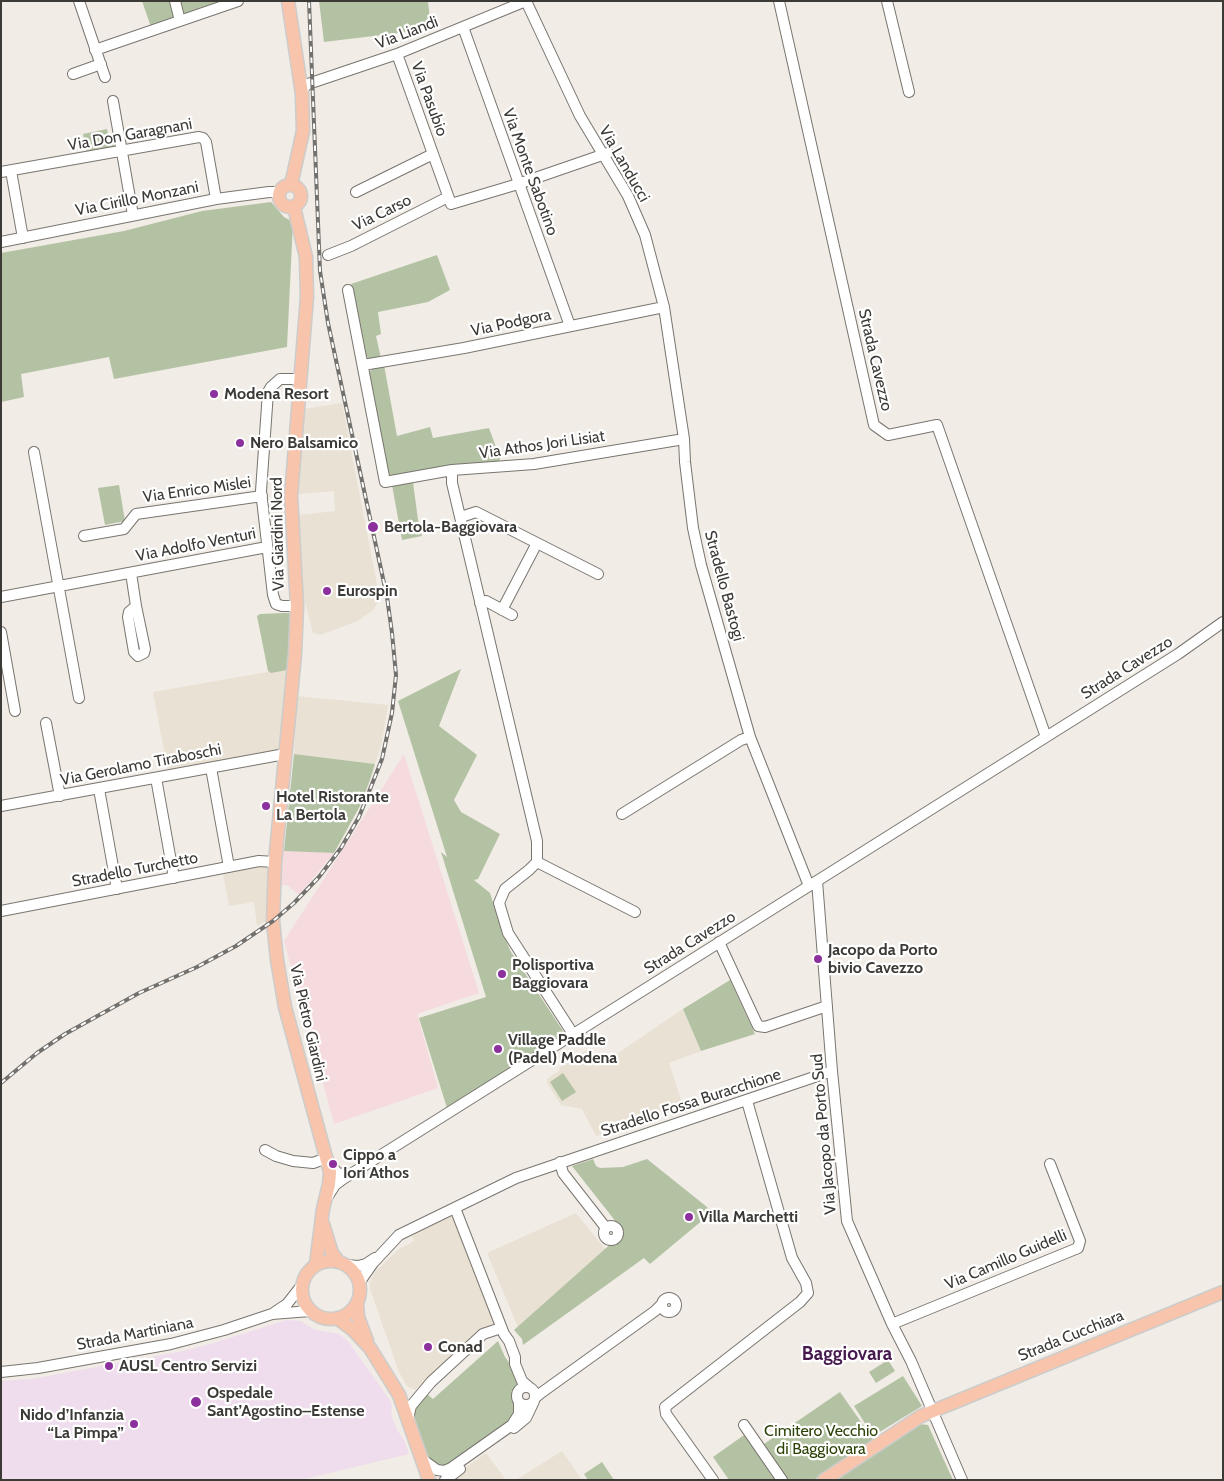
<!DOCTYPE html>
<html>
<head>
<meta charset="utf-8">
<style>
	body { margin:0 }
	#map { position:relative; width:1224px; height:1481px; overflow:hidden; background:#f1ece6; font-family:Cabin,sans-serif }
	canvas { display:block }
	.frame { position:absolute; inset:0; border:2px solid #3c3a37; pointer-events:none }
</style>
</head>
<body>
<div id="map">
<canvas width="1224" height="1481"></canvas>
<div class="frame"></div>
</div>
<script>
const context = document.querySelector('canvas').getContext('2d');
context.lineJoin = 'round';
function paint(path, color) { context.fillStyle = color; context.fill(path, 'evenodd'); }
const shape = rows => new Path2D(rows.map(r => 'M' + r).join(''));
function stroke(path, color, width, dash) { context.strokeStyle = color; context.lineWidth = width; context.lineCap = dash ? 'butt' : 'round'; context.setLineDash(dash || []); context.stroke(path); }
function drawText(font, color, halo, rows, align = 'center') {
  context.font = font + ' Cabin,sans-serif'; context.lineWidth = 4.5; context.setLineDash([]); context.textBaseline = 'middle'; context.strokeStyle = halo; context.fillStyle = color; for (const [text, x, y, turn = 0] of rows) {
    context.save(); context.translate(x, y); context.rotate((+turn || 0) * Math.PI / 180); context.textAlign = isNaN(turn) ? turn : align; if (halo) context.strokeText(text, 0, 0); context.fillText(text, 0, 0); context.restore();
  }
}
const built = shape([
	[342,403,380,600,373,610,358,621,320,635,313,633,299,580,298,515,335,511,334,491,298,494,298,467,304,409],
	[290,668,281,750,168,772,153,692],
	[296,696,388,705,381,746,375,764,294,754],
	[260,865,271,867,269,919,257,926,254,902,229,906,223,873],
	[683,1009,701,1051,669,1063,683,1106,596,1136,582,1109,561,1105,547,1083,547,1079,560,1070,559,1068,588,1049,599,1066],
	[576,1213,605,1249,518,1327,487,1253],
	[450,1217,452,1217,455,1223,457,1222,495,1324,484,1328,438,1369,430,1379,415,1390,407,1386,399,1372,370,1289,370,1282,375,1272,381,1266,399,1249,414,1241,412,1236],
	[562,1451,582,1480,516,1480],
	[486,1453,506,1480,449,1480]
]);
const industrial = shape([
	[404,754,479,993,417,1014,438,1088,334,1124,284,941],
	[278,850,334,853,299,895,287,885,276,886]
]);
const medical = shape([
	[287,1320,301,1321,315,1330,339,1334,348,1341,389,1399,392,1405,391,1415,397,1430,404,1440,409,1454,300,1480,1,1480,1,1381,32,1379,183,1351,207,1345]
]);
const green = shape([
	[142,1,231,1,152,30],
	[319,1,428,1,431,29,324,42],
	[107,129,109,140,114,139,114,147,87,154,83,134],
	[271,202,284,217,293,222,287,347,114,379,109,357,21,374,24,397,1,402,1,253,124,231,202,211],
	[437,255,450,290,428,302,378,312,381,334,376,336,381,358,371,360,368,358,366,356,351,284],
	[384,365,397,436,430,427,433,438,489,428,500,458,499,462,392,477,388,474,369,375,370,371,374,368],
	[413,482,418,520,422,536,402,540,392,485],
	[119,485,125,521,105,525,98,488],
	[283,613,290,613,288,668,287,670,271,673,268,671,257,616,260,614],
	[461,669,439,726,477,755,454,800,461,812,500,834,478,879,474,880,490,893,504,936,511,952,565,1034,447,1108,419,1018,486,997,441,852,447,857,398,701],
	[294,754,375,764,370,780,360,806,334,853,284,851],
	[730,980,755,1034,701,1051,683,1009],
	[563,1073,576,1092,562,1101,550,1082],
	[593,1159,596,1166,600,1168,623,1167,647,1159,707,1207,709,1213,704,1219,650,1264,644,1258,523,1345,522,1339,514,1330,624,1232,572,1166],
	[498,1341,505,1357,513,1368,518,1382,512,1394,512,1400,517,1410,514,1418,443,1468,429,1462,412,1415,414,1408,427,1394,433,1399],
	[888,1360,895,1371,876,1383,869,1372],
	[903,1376,922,1406,873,1436,854,1406],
	[840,1392,873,1439,814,1480,788,1480,764,1444],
	[920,1424,928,1425,953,1480,837,1480],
	[747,1433,779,1480,729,1480,713,1457],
	[602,1462,614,1480,588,1480,584,1474]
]);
const minor = shape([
	[79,1,105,77],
	[175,1,180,21],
	[526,1,580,116,628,196,645,235,664,307,684,439,685,462,693,528,701,565,750,737,809,886],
	[779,1,874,425,888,435,937,425,1046,737],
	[887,1,909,92],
	[463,27,570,326],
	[95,50,238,1],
	[397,54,451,204,518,184,608,153],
	[73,74,101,64],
	[302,94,303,88,308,84,397,54,526,1],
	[113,101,133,215],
	[11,171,23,238],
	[1,172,199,137,203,138,206,142,216,199],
	[356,192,433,154],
	[1,242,216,199,269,192,279,192],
	[328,255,351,246,448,197],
	[348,290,385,482,452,470],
	[363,365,464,348,664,307],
	[34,452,79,698],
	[461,517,476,512,598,574],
	[84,536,124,529,136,514,262,496],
	[131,573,136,606,129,612,128,617,134,652,138,656,144,653,145,649,136,606],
	[1,597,267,547],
	[480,603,486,601,512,615],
	[297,606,282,606,276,604,273,595,261,491,268,392,271,387,280,379,300,379],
	[502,610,537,543],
	[1,632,15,711],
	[46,723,60,796],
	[211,768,229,867],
	[156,778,174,878],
	[99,789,117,889],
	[1,806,285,754],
	[622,814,741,740,750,737],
	[537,862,635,912],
	[817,881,832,1071,847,1221,892,1324,911,1361,962,1480],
	[1,911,259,861,275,862],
	[719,942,758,1026,765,1027,827,1006],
	[573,1034,508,933,499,903,505,889,529,870,537,862,537,841,452,483,452,470,534,464,684,439],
	[265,1150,276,1156,293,1161,313,1163,327,1158,337,1173,349,1175],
	[560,1162,563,1173,606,1228],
	[328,1196,335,1185,343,1179,1178,654,1223,622],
	[455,1208,504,1334,509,1341,515,1357,515,1364,522,1381,529,1387],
	'604 1233a7 7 0 1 1 14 0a7 7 0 1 1-14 0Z',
	[347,1265,358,1266,366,1264,375,1258],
	[359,1283,373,1263,399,1235,516,1178,832,1071],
	'662 1305a7 7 0 1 1 14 0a7 7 0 1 1-14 0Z',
	[275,1312,287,1304,302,1285],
	[892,1324,1078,1248,1080,1241,1050,1164],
	[1,1372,38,1368,171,1344,224,1330,272,1314,310,1311],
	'517 1396a9 9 0 1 1 18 0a9 9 0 1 1-18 0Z',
	[535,1398,541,1393,655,1311,662,1304],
	[408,1419,411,1406,431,1382,483,1334,501,1328],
	[744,1425,782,1480],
	[514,1428,526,1418,534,1401],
	[423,1460,437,1470,444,1471,451,1468,512,1425,519,1414,519,1402],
	[445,1480,460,1469],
	[713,1480,666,1414,665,1407,800,1302,808,1293,806,1283,792,1258,747,1101]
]);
const major = shape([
	[288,1,302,94,303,131,291,185],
	'279 196a11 11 0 1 1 22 0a11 11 0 1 1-22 0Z',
	[294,207,306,257,307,297,291,496,297,606,295,654,275,862,273,921,277,960,285,1007,330,1172,329,1184,323,1209,316,1264],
	[323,1224,332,1253,338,1261],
	'302 1290a29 29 0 1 1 58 0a29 29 0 1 1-58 0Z',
	[357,1303,358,1317,367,1341],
	[337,1318,353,1330,370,1348,399,1395,429,1480],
	[824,1480,921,1416,1223,1292]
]);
const rail = shape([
	[1,1083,37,1053,65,1034,139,993,197,967,236,946,273,921,294,903,319,877,341,848,359,817,382,759,392,713,396,675,392,633,387,597,328,323,320,271,309,1]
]);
const markers = [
	[214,394,5,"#8b309c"],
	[240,443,5,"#8b309c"],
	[373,527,6,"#8b309c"],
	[327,591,5,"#8b309c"],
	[266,806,5,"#8b309c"],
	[818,959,5,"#8b309c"],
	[502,974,5,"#8b309c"],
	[498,1049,5,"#8b309c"],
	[333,1164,5,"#8b309c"],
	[689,1217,5,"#8b309c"],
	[428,1347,5,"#8b309c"],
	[109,1366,5,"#8b309c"],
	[196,1402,6,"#8b309c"],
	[134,1424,5,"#8b309c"]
];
const streetNames = [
	["Via Liandi",407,33,-21],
	["Via Pasubio",429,99,70],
	["Via Don Garagnani",130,135,-10],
	["Via Landucci",624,164,60],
	["Via Monte Sabotino",530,172,70],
	["Via Cirillo Monzani",137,199,-11],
	["Via Carso",382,213,-26],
	["Via Podgora",511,323,-12],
	["Strada Cavezzo",875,360,77],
	["Via Athos Jori Lisiat",542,445,-8],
	["Via Enrico Mislei",197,490,-8],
	["Via Giardini Nord",278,534,-91],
	["Via Adolfo Venturi",196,545,-11],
	["Stradello Bastogi",724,586,75],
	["Strada Cavezzo",1127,668,-32],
	["Via Gerolamo Tiraboschi",141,765,-11],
	["Stradello Turchetto",135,870,-11],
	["Strada Cavezzo",690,943,-32],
	["Via Pietro Giardini",308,1023,77],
	["Stradello Fossa Buracchione",691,1103,-18],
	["Via Jacopo da Porto Sud",824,1134,-95],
	["Via Camillo Guidelli",1006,1260,-23],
	["Strada Martiniana",135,1334,-11],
	["Strada Cucchiara",1071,1336,-22]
];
const poiNames = [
	["Modena Resort",224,394],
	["Nero Balsamico",250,443],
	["Bertola-Baggiovara",384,527],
	["Eurospin",337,591],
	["Hotel Ristorante",276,797],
	["La Bertola",276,815],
	["Jacopo da Porto",828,950],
	["bivio Cavezzo",828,968],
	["Polisportiva",512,965],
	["Baggiovara",512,983],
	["Village Paddle",508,1040],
	["(Padel) Modena",508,1058],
	["Cippo a",343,1155],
	["Iori Athos",343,1173],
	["Villa Marchetti",699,1217],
	["Conad",438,1347],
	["AUSL Centro Servizi",119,1366],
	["Ospedale",207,1393],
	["Sant’Agostino–Estense",207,1411],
	["Nido d’Infanzia",124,1415,"right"],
	["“La Pimpa”",124,1433,"right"]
];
const parkNames = [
	["Cimitero Vecchio",821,1431],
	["di Baggiovara",821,1449]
];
const quarterNames = [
	["Baggiovara",847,1354]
];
paint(built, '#e9e1d3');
paint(industrial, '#f6dbde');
paint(medical, '#efdced');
paint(green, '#b4c2a4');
stroke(minor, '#79756f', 12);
stroke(major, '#cccccb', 15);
stroke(minor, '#fff', 10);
stroke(major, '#f8c4ac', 12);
stroke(rail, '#73716d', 4);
stroke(rail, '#fff', 2, [5.5]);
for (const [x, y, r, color] of markers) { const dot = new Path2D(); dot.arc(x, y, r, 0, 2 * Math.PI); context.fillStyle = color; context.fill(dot); stroke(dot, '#fff', 2); }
drawText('16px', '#3c3a37', '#fff', streetNames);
drawText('bold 16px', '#3c3a37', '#fff', poiNames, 'left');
drawText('16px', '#2d4207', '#fff', parkNames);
drawText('bold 19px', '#461a4e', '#fff', quarterNames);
</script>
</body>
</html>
